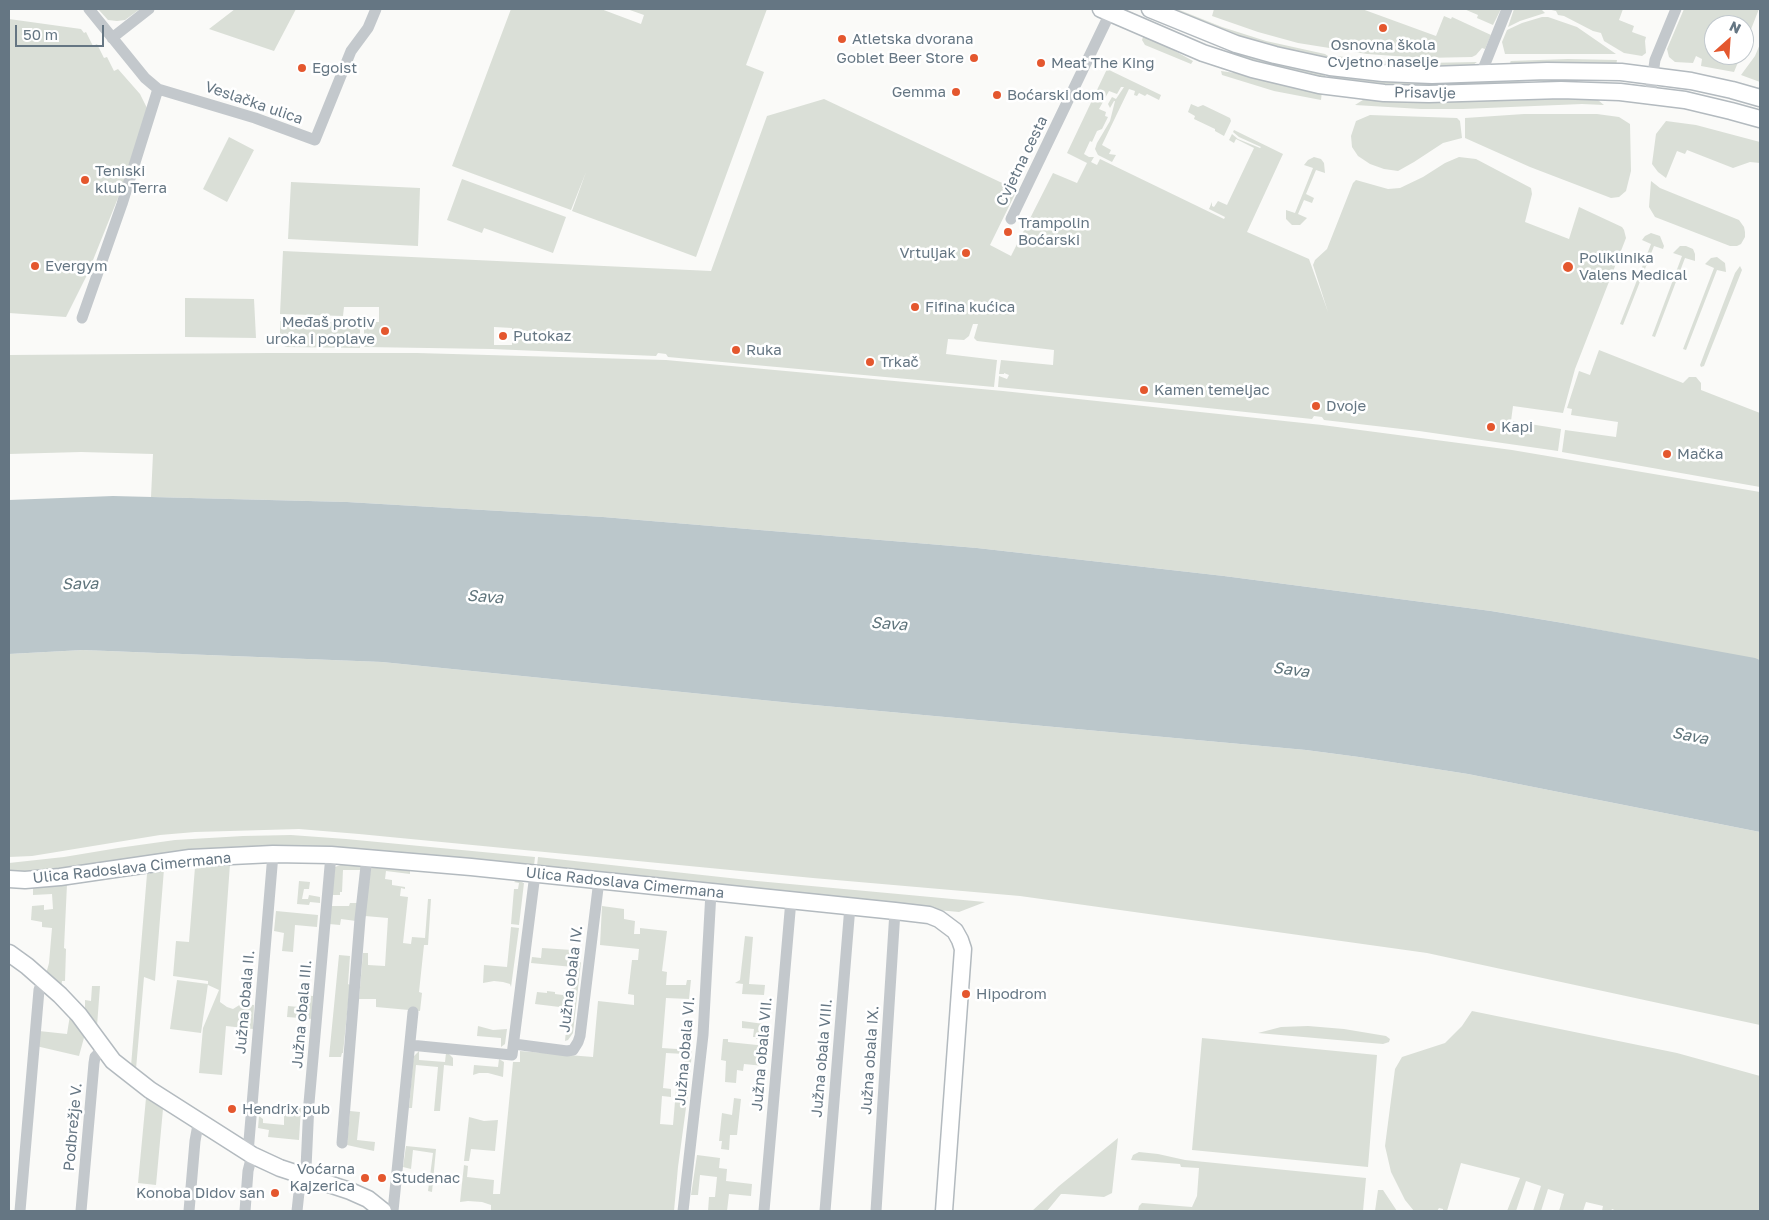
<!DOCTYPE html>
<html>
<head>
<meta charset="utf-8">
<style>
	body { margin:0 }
	#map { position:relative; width:1769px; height:1220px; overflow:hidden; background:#fafaf8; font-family:"Golos Text",sans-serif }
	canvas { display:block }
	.frame { position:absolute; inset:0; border:10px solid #657683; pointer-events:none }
	.north { position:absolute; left:1704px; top:15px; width:50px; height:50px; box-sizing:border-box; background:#fff; border:1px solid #c1c8cd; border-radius:50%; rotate:26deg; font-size:14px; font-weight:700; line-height:20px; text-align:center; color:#657683 }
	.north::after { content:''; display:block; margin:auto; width:18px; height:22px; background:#e4572e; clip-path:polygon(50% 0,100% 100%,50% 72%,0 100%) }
	.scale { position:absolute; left:15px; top:25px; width:89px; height:22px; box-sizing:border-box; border:2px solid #657683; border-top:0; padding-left:6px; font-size:15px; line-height:18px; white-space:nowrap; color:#657683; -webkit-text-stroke:4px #fff; paint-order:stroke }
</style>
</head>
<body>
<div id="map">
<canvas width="1769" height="1220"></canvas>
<div class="frame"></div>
<div class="north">N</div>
<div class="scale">50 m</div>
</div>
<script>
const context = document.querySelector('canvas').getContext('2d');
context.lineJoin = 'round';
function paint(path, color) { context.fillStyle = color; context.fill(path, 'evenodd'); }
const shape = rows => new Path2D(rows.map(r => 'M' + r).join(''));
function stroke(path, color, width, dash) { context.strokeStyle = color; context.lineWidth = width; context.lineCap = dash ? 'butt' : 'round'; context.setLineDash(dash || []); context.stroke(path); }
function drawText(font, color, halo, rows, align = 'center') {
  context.font = font + ' "Golos Text",sans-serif'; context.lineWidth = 5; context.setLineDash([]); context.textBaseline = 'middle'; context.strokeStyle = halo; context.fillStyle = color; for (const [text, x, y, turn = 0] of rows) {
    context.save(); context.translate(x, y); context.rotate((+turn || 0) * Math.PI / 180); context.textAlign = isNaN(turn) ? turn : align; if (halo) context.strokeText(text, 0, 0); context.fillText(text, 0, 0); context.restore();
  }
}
const green = shape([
	[98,9,140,9,125,20,117,21,108,20],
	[235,9,296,9,274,51,209,29],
	[511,9,601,9,641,24,644,15,627,9,767,9,746,65,764,72,696,257,572,211,586,172,571,210,452,166],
	[1165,9,1177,9,1222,27,1266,41,1325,54,1328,56,1327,60,1237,38],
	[1214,9,1362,9,1436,36,1444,16,1451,19,1452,17,1491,35,1485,49,1482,48,1476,55,1472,57,1423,58,1367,54,1298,43,1258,32,1212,16],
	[1464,9,1501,9,1493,25,1477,18,1478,15],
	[1514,9,1541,9,1545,13,1520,21,1508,27],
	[1547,9,1623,9,1619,20,1634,26,1632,32,1646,37,1645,41,1646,53,1642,56,1624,53,1604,41,1601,33,1593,31,1564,16,1558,15,1556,11],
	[1684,9,1759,9,1744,47,1744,25,1714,25,1714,55,1741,55,1734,72,1701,66,1702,59,1696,56,1693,63,1675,62,1669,57,1667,49],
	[1542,17,1548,17,1577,27,1616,54,1505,54,1502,42,1507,30,1522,23],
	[9,19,81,29,84,33,86,32,93,46,97,44,104,58,107,57,114,71,118,69,140,94,147,108,122,188,87,275,66,317,9,313],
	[1151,21,1206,45,1230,53,1325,72,1325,79,1242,60,1149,24],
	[1144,34,1157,41,1193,61,1191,64,1145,45,1142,40],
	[1760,44,1760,82,1741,75,1755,56],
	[1336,56,1372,60,1424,63,1477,62,1472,66,1405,69,1335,61],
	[1568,59,1617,60,1616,66,1511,64,1510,62,1511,61],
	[1107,69,1161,95,1159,100,1147,94,1145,96,1139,93,1137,96,1134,95,1135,91,1129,89,1102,145,1111,150,1109,154,1116,155,1112,162,1098,155,1095,149,1097,143,1110,121,1115,101,1114,101,1110,108,1108,104,1112,97,1116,99,1124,87,1121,87,1117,94,1109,91,1099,109,1106,112,1105,116,1108,117,1102,129,1097,131,1092,142,1090,141,1084,154,1089,157,1094,157,1091,162,1097,165,1100,159,1224,219,1225,217,1209,209,1212,202,1212,206,1214,207,1218,201,1227,205,1254,148,1236,139,1234,143,1229,140,1232,134,1238,139,1260,148,1261,147,1239,137,1233,132,1234,130,1283,154,1247,232,1309,259,1328,312,1313,265,1315,260,1327,249,1353,183,1356,180,1388,189,1400,188,1423,177,1445,163,1459,157,1476,159,1531,188,1532,194,1525,222,1569,239,1579,207,1622,227,1624,230,1626,238,1575,369,1563,413,1513,406,1511,421,1561,429,1558,451,1419,431,1324,420,1322,417,1314,416,1312,419,1160,403,998,387,999,376,1007,379,1009,375,1004,373,1004,374,999,374,1001,360,1053,365,1054,350,977,341,974,338,978,324,973,324,969,336,964,340,948,339,946,354,997,360,994,387,668,357,666,354,658,353,656,356,492,349,364,347,364,322,379,322,379,307,344,307,343,316,280,314,283,251,711,271,767,116,824,99,1017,190,990,245,1011,256,1053,173,1077,183,1087,163,1067,153],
	[494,327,512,328,512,345,494,345],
	[1221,71,1249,75,1322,91,1321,100,1274,91,1222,75],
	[1334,73,1492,80,1615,78,1615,81,1526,81,1501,84,1411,88,1333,81],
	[1593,96,1604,105,1582,104,1463,109,1421,109,1355,105,1366,98],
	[1191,104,1198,107,1203,105,1230,118,1231,121,1224,136,1215,131,1215,129,1194,119,1195,116,1188,112],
	[1524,114,1597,114,1619,117,1630,124,1631,171,1626,191,1619,197,1611,198,1530,167,1465,138,1465,118],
	[1370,115,1457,118,1460,121,1462,138,1443,143,1414,162,1398,171,1384,169,1370,164,1358,156,1352,147,1351,136,1356,121],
	[1666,121,1696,125,1760,142,1760,163,1750,162,1733,168,1687,150,1685,154,1677,151,1666,178,1658,172,1652,164,1656,134],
	[229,137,254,150,227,202,203,189],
	[1314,157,1321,159,1324,163,1325,173,1316,170,1306,194,1314,198,1312,203,1304,200,1298,214,1307,218,1300,225,1292,225,1286,219,1286,210,1295,213,1313,168,1304,165,1308,160],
	[462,179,566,217,553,253,484,228,482,233,447,220],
	[1651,181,1660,188,1739,220,1744,227,1745,232,1745,237,1741,244,1737,246,1730,246,1655,217,1649,207],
	[291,182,420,188,418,246,288,239],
	[1651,233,1660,236,1664,246,1663,249,1654,246,1623,325,1620,324,1651,244,1642,240,1645,236],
	[1680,246,1686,246,1693,249,1695,254,1695,261,1685,258,1655,337,1652,336,1682,256,1673,253],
	[1717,257,1725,263,1726,272,1717,270,1686,350,1683,349,1714,268,1705,264,1711,258],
	[1740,266,1742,270,1704,366,1701,367,1700,365,1735,273],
	[185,298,254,299,256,338,185,337],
	[280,321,342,322,342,326,355,327,356,322,360,322,360,348,285,347,280,340],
	[1599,350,1683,383,1689,377,1696,377,1701,383,1701,390,1760,413,1760,487,1562,452,1565,430,1616,437,1618,422,1571,415,1572,409,1567,408,1579,371,1590,375],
	[269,353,417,353,666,360,1003,391,1322,425,1512,450,1760,492,1760,660,1563,623,1491,611,1224,576,977,548,603,517,347,502,151,497,153,454,81,452,9,454,9,355],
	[83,650,382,662,792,703,1306,750,1359,757,1468,774,1760,832,1760,1025,1427,953,1020,896,813,878,359,834,299,829,195,832,160,835,32,856,9,857,9,654],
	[291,835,346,839,535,857,534,866,385,854,9,874,9,863,64,857,118,848,175,840,243,836],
	[538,857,757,881,985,902,959,912,905,907,537,866],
	[230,864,220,1002,227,1007,233,1009,241,1004,254,1005,253,1029,226,1026,222,1075,199,1073,203,1028,219,990,208,985,208,981,173,976,176,941,189,942,195,867,198,867,198,865],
	[343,864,361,865,361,870,343,870,342,892,340,892,340,895,332,895,335,867],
	[371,866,410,870,410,874,386,871,385,879,392,880,392,885,405,887,405,889,401,888,400,896,408,897,403,943,411,944,412,937,425,938,428,899,431,899,428,945,424,945,419,992,422,993,420,1011,376,1007,376,999,359,999,363,953,368,953,368,965,385,966,388,918,365,916],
	[164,869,155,981,144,977,136,1069,131,1066,147,874,150,874,150,871],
	[517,880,524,883,519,925,511,924,514,889,518,889,519,883,514,882],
	[299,881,310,882,309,889,304,889,302,899,308,899,309,895,320,897,320,903,310,902,309,905,297,904],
	[67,884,64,948,66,949,65,981,62,981,61,988,46,974,49,963,52,928,42,927,42,922,31,920,32,906,44,905,44,910,53,909,52,894,33,895,33,887],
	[350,903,358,903,356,921,341,919,340,925,329,924,331,906,349,906],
	[602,906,624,909,624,919,635,921,634,934,640,934,640,928,667,931,662,971,667,972,666,985,686,985,687,980,691,980,689,999,666,998,662,1048,692,1050,690,1075,679,1073,679,1070,684,1070,685,1054,666,1053,663,1088,671,1089,671,1097,662,1096,660,1124,673,1125,676,1090,682,1090,684,1078,690,1078,678,1167,674,1211,491,1211,491,1205,482,1202,468,1201,460,1202,464,1165,468,1166,467,1177,494,1180,493,1194,500,1194,513,1062,520,1062,520,1051,593,1057,598,1001,634,1005,634,995,628,994,632,960,638,960,639,949,600,945],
	[276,911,318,915,317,927,295,925,293,952,282,951,284,933,274,931],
	[511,927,519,928,511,987,510,984,503,982,494,981,483,983,484,965,507,967],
	[745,936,753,937,749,984,765,985,764,995,742,994,743,984,735,983,740,980],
	[542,948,572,950,571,961,581,962,573,1033,568,1040,565,1041,568,1008,535,1004,537,992,547,993,547,991,555,992,555,994,563,995,563,992,571,993,573,967,531,963,532,957,541,958],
	[339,955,350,956,348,984,350,985,343,1053,342,1053,341,1057,329,1057],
	[177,980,208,984,201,1033,170,1029],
	[92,986,100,986,97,1026,85,1014,85,1000,91,1001],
	[300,995,313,996,312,1019,287,1017,288,1006,299,1007],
	[1472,1011,1677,1053,1760,1076,1760,1211,1617,1211,1612,1209,1611,1211,1602,1211,1603,1206,1586,1202,1583,1211,1559,1211,1564,1194,1548,1189,1541,1211,1533,1211,1541,1186,1526,1181,1516,1211,1507,1211,1520,1178,1461,1163,1447,1211,1443,1211,1443,1209,1439,1208,1437,1211,1414,1211,1405,1200,1391,1172,1385,1146,1395,1069,1402,1057,1445,1043,1462,1026],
	[70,1015,85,1034,79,1056,36,1046,39,1031,67,1034],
	[742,1021,771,1025,762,1038,756,1039,756,1037,753,1037,754,1029,742,1028],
	[478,1026,493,1030,507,1029,505,1044,501,1047,501,1038,477,1036],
	[1308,1026,1344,1029,1386,1036,1390,1039,1389,1042,1383,1044,1258,1033,1281,1027],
	[1202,1038,1377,1055,1368,1167,1192,1150],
	[723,1039,728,1039,728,1042,767,1046,764,1066,744,1064,743,1071,737,1070,736,1083,725,1082,726,1061,721,1060],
	[419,1051,419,1060,445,1062,446,1053,449,1054,453,1058,453,1066,444,1065,440,1111,434,1111,438,1067,416,1065,412,1108,409,1108,413,1061,414,1056],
	[499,1059,504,1062,503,1077,488,1073,479,1073,473,1075,474,1065,498,1067],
	[146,1098,163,1109,156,1185,138,1183],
	[734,1098,741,1099,737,1135,730,1135,729,1150,721,1149,722,1141,719,1141,722,1113,732,1115],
	[280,1106,301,1108,299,1140,268,1137,269,1130,258,1128,259,1116,263,1119,263,1123,284,1125,284,1116,279,1116],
	[350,1111,360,1112,357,1140,375,1142,374,1151,347,1145],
	[469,1117,484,1121,498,1120,495,1151,471,1149,469,1161,464,1161],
	[1118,1138,1112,1193,1104,1197,1065,1194,1061,1194,1047,1211,1032,1211,1059,1186],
	[406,1146,436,1149,432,1192,428,1191,433,1153,413,1150,411,1169,403,1167],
	[1139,1152,1158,1154,1185,1160,1366,1178,1363,1211,1138,1211,1139,1206,1142,1203,1192,1207,1197,1196,1199,1168,1181,1167,1180,1164,1131,1160,1133,1155],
	[697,1155,720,1158,719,1168,727,1169,726,1181,752,1184,751,1196,729,1194,727,1211,708,1211,709,1197,715,1197,717,1177,700,1175,698,1195,691,1195],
	[1378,1190,1383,1190,1397,1211,1375,1211]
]);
const water = shape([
	[113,496,347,502,603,517,977,548,1224,576,1491,611,1563,623,1755,658,1760,660,1760,832,1468,774,1359,757,1306,750,792,703,382,662,83,650,9,654,9,500]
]);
const street = shape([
	[89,9,145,78,158,89,255,118,315,140,351,51,368,28,376,9],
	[112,38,149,9],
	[1481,74,1507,9],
	[1650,95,1655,60,1676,9],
	[1011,219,1112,9],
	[82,318,122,204,158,89],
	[514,1044,567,1051,573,1050,578,1042,580,1036,599,880],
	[410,1045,512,1055,535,874],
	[342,1143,360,919,367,857],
	[248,1153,273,854],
	[20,1211,39,990,43,979],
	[81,1211,94,1063,95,1057,103,1049],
	[189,1211,195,1141,197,1130,200,1123],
	[245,1211,248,1171,252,1155],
	[297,1211,300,1183,306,1168,309,1103,331,855],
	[393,1211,413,1012],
	[683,1211,703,1035,711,892],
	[764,1211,791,900],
	[825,1211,850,906],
	[876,1211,895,911]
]);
const secondary = shape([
	[1101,9,1203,53,1252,69,1319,85,1384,93,1429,94,1561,90,1620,92,1685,100,1731,111,1760,119],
	[1150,9,1236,44,1275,55,1330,67,1383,73,1432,75,1547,71,1621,72,1691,81,1732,90,1760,98],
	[9,879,25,880,60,877,190,858,273,854,331,855,471,867,895,911,929,915,939,919,955,931,960,940,963,949,944,1211],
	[9,953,27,966,60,995,79,1015,113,1061,150,1090,252,1155,280,1168,350,1191,368,1199,383,1211]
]);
const markers = [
	[1383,28,5,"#e4572e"],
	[842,39,5,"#e4572e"],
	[974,58,5,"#e4572e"],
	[1041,63,5,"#e4572e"],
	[302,68,5,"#e4572e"],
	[956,92,5,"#e4572e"],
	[997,95,5,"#e4572e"],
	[85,180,5,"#e4572e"],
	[1008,232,5,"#e4572e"],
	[966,253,5,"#e4572e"],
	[35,266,5,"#e4572e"],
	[1568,267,6,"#e4572e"],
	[915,307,5,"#e4572e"],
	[385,331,5,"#e4572e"],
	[503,336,5,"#e4572e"],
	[736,350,5,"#e4572e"],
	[870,362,5,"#e4572e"],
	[1144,390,5,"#e4572e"],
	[1316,406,5,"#e4572e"],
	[1491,427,5,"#e4572e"],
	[1667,454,5,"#e4572e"],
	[966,994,5,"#e4572e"],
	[232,1109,5,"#e4572e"],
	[365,1178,5,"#e4572e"],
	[382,1178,5,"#e4572e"],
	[275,1193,5,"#e4572e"]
];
const poiNames = [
	["Atletska dvorana",852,39],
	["Osnovna škola",1383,45,"center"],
	["Cvjetno naselje",1383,62,"center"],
	["Goblet Beer Store",964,58,"right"],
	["Meat The King",1051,63],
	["Egoist",312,68],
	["Gemma",946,92,"right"],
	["Boćarski dom",1007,95],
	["Teniski",95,171],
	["klub Terra",95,188],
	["Trampolin",1018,223],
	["Boćarski",1018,240],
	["Vrtuljak",956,253,"right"],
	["Poliklinika",1579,258],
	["Valens Medical",1579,275],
	["Evergym",45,266],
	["Fifina kućica",925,307],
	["Međaš protiv",375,322,"right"],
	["uroka i poplave",375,339,"right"],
	["Putokaz",513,336],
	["Ruka",746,350],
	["Trkač",880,362],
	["Kamen temeljac",1154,390],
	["Dvoje",1326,406],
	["Kapi",1501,427],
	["Mačka",1677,454],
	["Hipodrom",976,994],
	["Hendrix pub",242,1109],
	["Voćarna",355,1169,"right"],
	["Kajzerica",355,1186,"right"],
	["Studenac",392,1178],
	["Konoba Didov san",265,1193,"right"]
];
const streetNames = [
	["Prisavlje",1425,93,1],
	["Veslačka ulica",254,103,19],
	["Cvjetna cesta",1022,161,-64],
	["Ulica Radoslava Cimermana",132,868,-6],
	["Ulica Radoslava Cimermana",625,883,6],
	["Južna obala IV.",571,979,-83],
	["Južna obala II.",245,1002,-85],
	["Južna obala III.",302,1014,-85],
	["Južna obala VI.",685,1051,-85],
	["Južna obala VII.",762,1054,-85],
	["Južna obala VIII.",822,1058,-85],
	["Južna obala IX.",870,1060,-86],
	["Podbrežje V.",73,1127,-85]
];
const waterNames = [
	["Sava",80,584,-1],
	["Sava",485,597,4],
	["Sava",889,624,4],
	["Sava",1291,670,7],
	["Sava",1690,736,11]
];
paint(green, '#dadfd7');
paint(water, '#bbc7cb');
stroke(secondary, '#b3babf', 19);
stroke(street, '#c3c8cc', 11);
stroke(secondary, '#fff', 16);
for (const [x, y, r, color] of markers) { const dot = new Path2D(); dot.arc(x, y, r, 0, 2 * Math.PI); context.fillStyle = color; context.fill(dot); stroke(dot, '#fff', 2); }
drawText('15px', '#657683', '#fff', poiNames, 'left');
drawText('15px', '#657683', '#fff', streetNames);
drawText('italic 16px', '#60757c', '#fff', waterNames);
</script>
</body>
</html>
